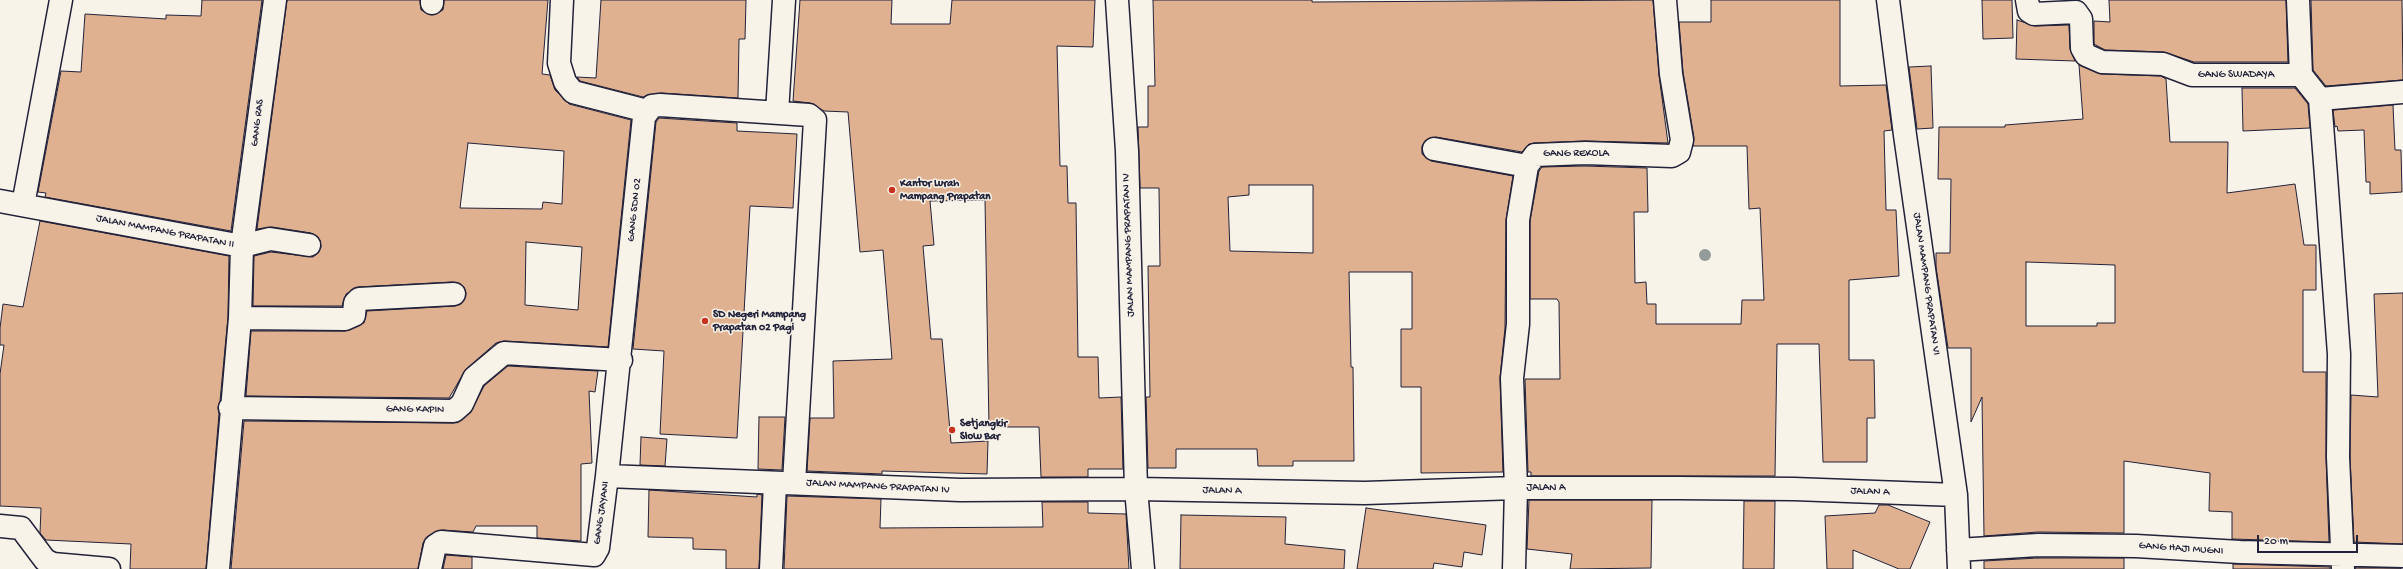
<!DOCTYPE html>
<html>
<head>
<meta charset="utf-8">
<style>
	body { margin:0 }
	#map { position:relative; width:2403px; height:569px; overflow:hidden; background:#f7f3e8; font-family:"Gochi Hand",sans-serif }
	canvas { display:block }
	.scale { position:absolute; left:2257px; top:535px; width:101px; height:18px; box-sizing:border-box; border:2px solid #22223b; border-top:0; padding-left:5px; font-size:12px; line-height:14px; white-space:nowrap; color:#22223b; -webkit-text-stroke:3px #f7f3e8; paint-order:stroke }
</style>
</head>
<body>
<div id="map">
<canvas width="2403" height="569"></canvas>
<div class="scale">20 m</div>
</div>
<script>
const context = document.querySelector('canvas').getContext('2d');
context.lineJoin = 'round';
function paint(path, color) { context.fillStyle = color; context.fill(path, 'evenodd'); }
const shape = rows => new Path2D(rows.map(r => 'M' + r).join(''));
function stroke(path, color, width, dash) { context.strokeStyle = color; context.lineWidth = width; context.lineCap = dash ? 'butt' : 'round'; context.setLineDash(dash || []); context.stroke(path); }
function drawText(font, color, halo, rows, align = 'center') {
  context.font = font + ' "Gochi Hand",sans-serif'; context.lineWidth = 3; context.setLineDash([]); context.textBaseline = 'middle'; context.strokeStyle = halo; context.fillStyle = color; for (const [text, x, y, turn = 0] of rows) {
    context.save(); context.translate(x, y); context.rotate((+turn || 0) * Math.PI / 180); context.textAlign = isNaN(turn) ? turn : align; if (halo) context.strokeText(text, 0, 0); context.fillText(text, 0, 0); context.restore();
  }
}
const building = shape([
	[202,0,262,0,231,231,45,197,46,193,38,192,61,71,81,72,85,14,166,19,166,15,201,16,202,0],
	[287,0,420,0,421,10,432,15,443,10,444,0,548,0,542,74,550,75,555,90,569,104,631,120,608,347,504,341,496,343,466,369,449,398,246,396,251,331,345,331,364,323,367,311,455,306,461,304,466,294,464,287,453,282,358,287,346,294,342,306,253,306,254,256,271,252,313,257,318,253,321,247,320,240,311,233,272,227,257,229,287,0],
	[468,143,564,151,562,204,543,202,542,209,460,208,468,143],
	[526,242,582,247,578,310,525,305,526,242],
	[601,0,746,0,745,39,739,39,738,98,661,93,643,97,580,81,577,77,596,78,601,0],
	[800,0,892,0,891,24,950,24,952,0,1095,0,1093,47,1057,46,1060,166,1067,166,1068,203,1076,203,1078,357,1098,357,1099,398,1121,397,1123,469,1088,469,1088,477,1041,477,1039,427,989,427,985,200,930,201,934,245,923,246,931,339,942,339,951,443,988,441,987,474,882,471,882,474,807,471,810,418,834,418,833,361,892,359,883,250,860,252,848,112,824,111,810,103,793,101,800,0],
	[1153,0,1312,0,1312,2,1653,0,1659,75,1668,143,1585,141,1534,143,1529,144,1522,152,1436,137,1425,141,1422,146,1422,154,1431,161,1513,176,1506,220,1505,328,1500,378,1503,472,1421,473,1421,387,1401,387,1401,329,1412,329,1412,272,1349,272,1351,367,1353,367,1354,461,1293,461,1293,466,1258,466,1257,449,1176,449,1176,468,1148,468,1146,397,1150,397,1148,266,1160,266,1159,188,1140,188,1138,127,1148,127,1148,86,1155,86,1153,0],
	[1249,185,1313,185,1313,253,1230,251,1228,197,1249,195,1249,185],
	[1711,0,1840,0,1840,86,1886,85,1892,130,1884,131,1886,210,1896,210,1899,276,1849,280,1849,360,1874,360,1875,418,1867,418,1867,462,1823,462,1819,344,1777,344,1775,476,1531,476,1531,472,1528,472,1525,379,1560,379,1559,302,1557,299,1530,299,1530,221,1539,171,1542,167,1585,166,1647,168,1648,212,1634,212,1635,283,1646,282,1647,304,1656,304,1656,324,1741,324,1742,300,1764,300,1760,208,1749,209,1747,146,1693,146,1694,138,1683,72,1679,22,1711,22,1711,0],
	[1982,0,2012,0,2013,38,1983,39,1982,0],
	[2109,0,2286,0,2288,62,2194,62,2164,52,2105,50,2094,44,2094,21,2110,22,2109,0],
	[2311,0,2402,0,2403,80,2326,86,2313,70,2311,0],
	[2017,20,2035,26,2069,25,2070,49,2075,61,2016,59,2017,20],
	[2079,65,2101,74,2161,76,2166,79,2170,142,2228,142,2227,193,2295,184,2304,245,2316,245,2316,290,2303,290,2303,372,2326,372,2326,458,2329,542,2232,539,2232,512,2209,511,2210,473,2124,461,2124,533,2038,532,1984,536,1982,397,1971,422,1971,348,1948,348,1936,267,1936,253,1950,253,1951,179,1938,179,1939,127,2005,127,2005,125,2083,119,2079,65],
	[2026,262,2115,265,2115,323,2097,323,2097,326,2026,326,2026,262],
	[1931,66,1933,128,1917,129,1909,67,1931,66],
	[2242,88,2295,88,2308,104,2310,128,2243,131,2242,88],
	[2393,105,2395,150,2401,150,2402,192,2370,194,2370,182,2366,182,2364,130,2338,131,2337,126,2335,127,2333,110,2393,105],
	[659,118,737,123,737,131,797,134,793,208,750,206,737,438,660,434,664,351,633,349,656,122,659,118],
	[40,221,229,256,228,317,220,401,218,407,219,414,206,569,130,569,131,544,46,540,40,533,41,508,0,506,0,374,4,345,0,345,0,328,3,304,23,307,40,221],
	[2403,293,2403,544,2354,542,2350,457,2351,395,2378,397,2374,294,2403,293],
	[508,366,598,371,595,392,589,391,592,463,581,464,581,541,537,538,537,526,476,526,473,532,442,530,428,536,423,543,418,569,231,569,244,421,454,423,470,413,484,386,508,366],
	[759,417,785,417,782,470,758,469,759,417],
	[641,437,667,439,665,466,640,465,641,437],
	[649,490,757,497,757,494,762,495,759,569,726,569,726,550,693,549,693,538,648,537,649,490],
	[787,496,881,499,880,528,1043,527,1042,502,1088,502,1088,513,1126,514,1129,569,784,569,787,496],
	[1529,500,1652,500,1651,568,1570,569,1572,554,1527,549,1529,500],
	[1744,501,1775,501,1774,569,1743,569,1744,501],
	[1879,505,1888,505,1930,522,1910,569,1899,569,1853,550,1853,569,1827,569,1825,516,1875,513,1879,505],
	[1366,508,1486,525,1482,555,1464,552,1462,567,1434,563,1433,569,1357,569,1366,508],
	[1181,515,1286,517,1285,544,1345,550,1344,569,1180,569,1181,515],
	[446,555,472,557,472,569,443,569,446,555],
	[2038,558,2124,558,2124,569,1984,569,1984,561,2038,558],
	[2233,564,2330,567,2330,569,2233,569,2233,564],
	[2355,567,2401,568,2401,569,2355,569,2355,567]
]);
const street = shape([
	[562,0,559,63,565,82,573,92,647,111],
	[1117,0,1127,151,1136,489,1143,569],
	[1888,0,1905,135,1956,495,1959,569],
	[2027,0,2029,11,2034,14,2076,12,2081,19,2082,48,2086,55,2102,62,2163,64,2192,75,2301,75],
	[2298,0,2301,75,2320,99,2326,176,2339,354,2338,457,2343,569],
	[432,3,432,0],
	[2320,99,2403,92],
	[777,113,784,0],
	[1434,149,1527,166],
	[0,201,242,246,270,239,309,245],
	[23,205,61,0],
	[240,318,345,319,354,315,355,303,359,299,454,294],
	[230,408,454,411,462,404,474,378,504,353,621,360],
	[607,476,644,117,652,106,660,105,809,115,815,120,794,483],
	[0,526,21,528,45,560,53,564,109,569],
	[1958,550,2038,545,2136,546,2240,552,2403,556],
	[218,569,240,318,242,246,275,0],
	[430,569,435,546,441,542,594,555,598,548,607,476,960,490,1136,489,1365,493,1516,488,1678,488,1794,489,1956,495],
	[771,569,775,483],
	[1514,569,1516,488,1512,378,1518,324,1518,220,1527,166,1535,155,1585,153,1672,156,1679,152,1682,140,1671,74,1665,0]
]);
const trees = [
	[1705,255]
];
const markers = [
	[892,190,4,"#c8321e"],
	[705,321,4,"#c8321e"],
	[952,430,4,"#c8321e"]
];
const streetNames = [
	["GANG SWADAYA",2236,75],
	["GANG RAS",258,123,-83],
	["GANG REKOLA",1576,154],
	["GANG SDN 02",635,210,-84],
	["JALAN MAMPANG PRAPATAN II",165,232,11],
	["JALAN MAMPANG PRAPATAN IV",1129,245,-92],
	["JALAN MAMPANG PRAPATAN VI",1926,284,82],
	["GANG KAPIN",415,410,1],
	["JALAN MAMPANG PRAPATAN IV",878,487,3],
	["JALAN A",1546,488],
	["JALAN A",1222,491,1],
	["JALAN A",1870,492,2],
	["GANG JAYANI",602,513,-82],
	["GANG HAJI MUGNI",2181,549,4]
];
const poiNames = [
	["Kantor Lurah",900,184],
	["Mampang Prapatan",900,197],
	["SD Negeri Mampang",713,315],
	["Prapatan 02 Pagi",713,328],
	["Setjangkir",960,424],
	["Slow Bar",960,437]
];
paint(building, '#dfb190');
stroke(building, '#22223b', 1);
stroke(street, '#22223b', 25);
stroke(street, '#f7f3e8', 22);
context.fillStyle = '#939c9a';
for (const [x, y] of trees) { context.beginPath(); context.arc(x, y, 6, 0, 2 * Math.PI); context.fill(); }
for (const [x, y, r, color] of markers) { const dot = new Path2D(); dot.arc(x, y, r, 0, 2 * Math.PI); context.fillStyle = color; context.fill(dot); stroke(dot, '#f7f3e8', 1.5); }
drawText('11px', '#22223b', '#f7f3e8', streetNames);
drawText('bold 11px', '#22223b', '#f7f3e8', poiNames, 'left');
</script>
</body>
</html>
